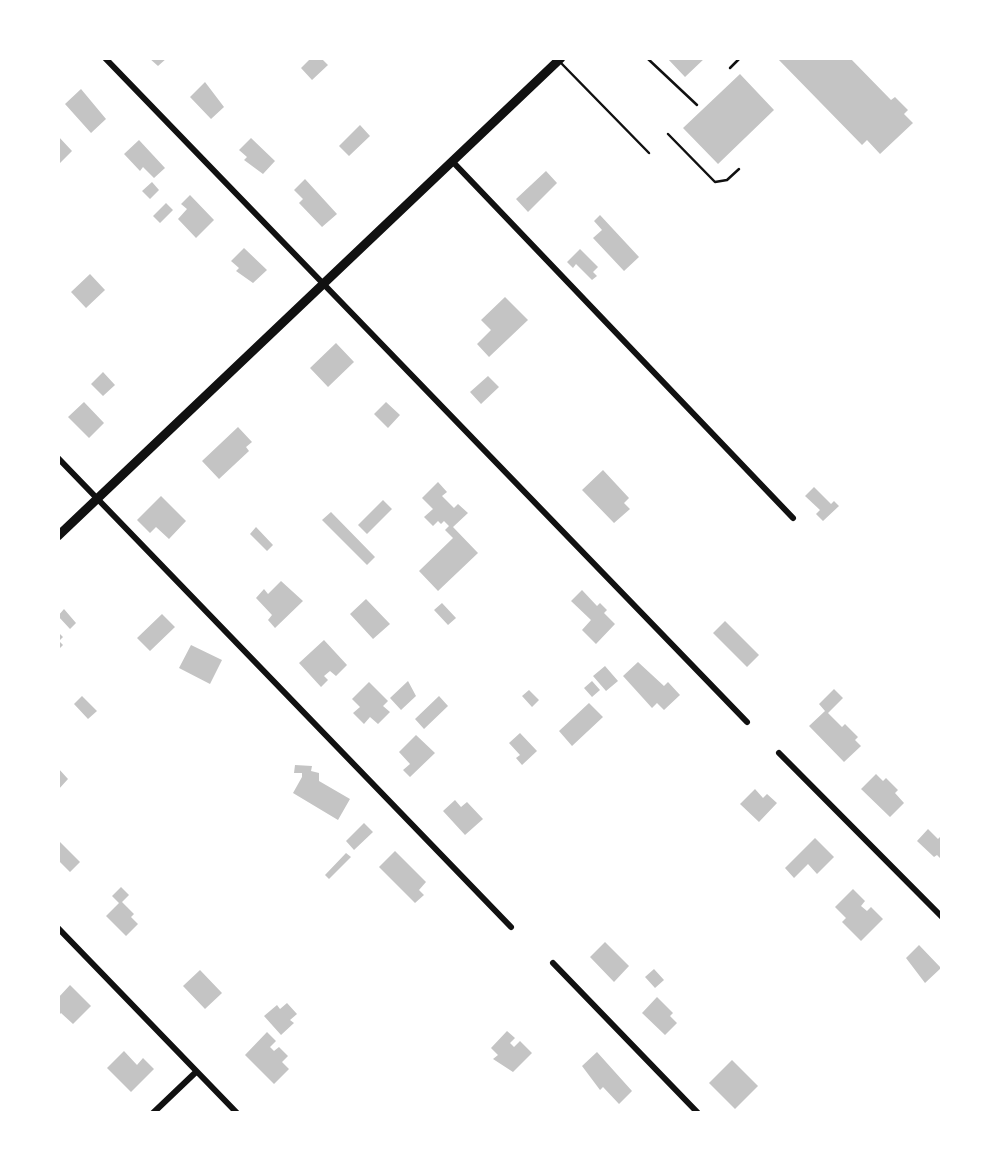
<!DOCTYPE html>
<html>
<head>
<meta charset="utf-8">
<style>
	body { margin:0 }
	#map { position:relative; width:1000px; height:1171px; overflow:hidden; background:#fff; font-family:"IBM Plex Sans",sans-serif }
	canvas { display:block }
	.frame { position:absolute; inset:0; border:60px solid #fff; pointer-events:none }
</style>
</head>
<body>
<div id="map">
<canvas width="1000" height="1171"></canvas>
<div class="frame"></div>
</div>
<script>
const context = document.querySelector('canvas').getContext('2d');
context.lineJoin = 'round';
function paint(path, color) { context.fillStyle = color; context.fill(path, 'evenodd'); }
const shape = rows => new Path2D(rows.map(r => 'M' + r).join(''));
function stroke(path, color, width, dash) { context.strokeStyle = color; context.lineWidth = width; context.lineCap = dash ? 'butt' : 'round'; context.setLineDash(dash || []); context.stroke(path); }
const building = shape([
	[149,58,167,58,158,66],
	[311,58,321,58,328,65,312,80,301,68],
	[667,58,705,58,685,77],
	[777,58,850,58,891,100,895,97,908,110,904,114,913,123,880,154,867,140,862,145],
	[740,74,774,110,718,164,683,128],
	[205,82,224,107,211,119,190,97],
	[81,89,106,119,91,133,65,104],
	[360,125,370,136,349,156,339,146],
	[58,136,72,151,58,165],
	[251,138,275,161,263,174,244,160,247,157,239,150],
	[139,140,165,168,154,178,143,167,140,171,124,154],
	[546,171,557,183,528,212,516,199],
	[305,179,337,214,322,227,299,203,303,199,294,190],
	[152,182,159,190,150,199,142,191],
	[190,195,214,220,196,238,178,219,187,209,181,204],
	[166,203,173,210,160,223,153,216],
	[600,215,639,257,624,271,593,238,602,230,594,221],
	[244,248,267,270,253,283,236,271,239,268,231,261],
	[580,249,598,267,593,272,597,276,592,280,576,264,573,268,567,262],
	[90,274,105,290,86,308,71,292],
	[505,297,528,320,489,357,477,344,491,330,481,320],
	[336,343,354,362,328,387,310,368],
	[103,372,115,385,103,396,91,384],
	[488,376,499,387,481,404,470,392],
	[84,402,104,423,89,438,68,417],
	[386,402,400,415,388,428,374,414],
	[238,427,252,442,246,447,249,451,219,479,202,461],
	[603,470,629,498,624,503,630,509,614,523,582,490],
	[438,482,447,492,442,496,454,508,458,504,468,513,453,527,478,553,438,591,419,571,453,538,445,530,449,526,444,521,441,524,438,521,433,526,424,517,433,509,422,498],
	[814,487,831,504,834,501,839,506,823,521,816,514,820,510,805,496],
	[161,496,186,521,169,539,156,527,150,533,137,520],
	[383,500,392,509,367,534,358,525],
	[331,512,375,557,367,565,322,520],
	[256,527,273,545,267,551,250,534],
	[281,581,303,601,275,628,268,620,272,615,256,598,264,589,268,594],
	[582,590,597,606,600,603,607,610,604,613,615,624,596,644,582,630,591,620,571,601],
	[366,599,390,624,373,639,350,614],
	[442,603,456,618,448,625,434,610],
	[64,609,76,623,70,629,58,616],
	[162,614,175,627,150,651,137,638],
	[725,621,759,655,747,667,713,633],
	[58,632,63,637,59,641,63,645,58,650],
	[324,640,347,665,336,676,330,671,324,676,328,680,321,687,299,663],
	[191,645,222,660,210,684,179,668],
	[638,662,664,686,668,682,680,695,664,710,657,703,652,708,623,676],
	[605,666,618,681,606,691,593,676],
	[408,681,416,696,401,710,390,698],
	[592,681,600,690,592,697,584,688],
	[369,682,388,701,383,706,390,712,378,724,370,717,364,724,353,713,360,707,352,699],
	[834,689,843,698,828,713,842,727,845,724,858,737,855,740,861,746,844,762,809,726,825,711,819,704],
	[529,690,539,700,532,707,522,696],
	[82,696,97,711,88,719,74,704],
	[439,696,448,706,424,729,415,719],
	[589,703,603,717,572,746,559,731],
	[520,733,537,751,522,765,516,758,520,755,509,743],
	[416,735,435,753,410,777,403,770,410,764,399,752],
	[295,765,312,766,311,771,319,773,319,781,350,799,338,820,293,793,302,777,302,773,294,773],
	[58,768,68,779,58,790],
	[876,774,883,781,886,778,898,790,895,793,904,803,890,817,861,789],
	[755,789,763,798,767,794,777,803,759,822,740,804],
	[455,800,461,807,467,802,483,819,465,835,443,811],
	[364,823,373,832,354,850,346,841],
	[928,829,938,839,942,835,942,860,937,855,934,857,917,841],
	[815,838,834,857,817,874,808,864,794,878,785,868],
	[60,842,80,862,70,872,58,860],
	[395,851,426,882,419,890,424,895,415,903,379,867],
	[346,853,351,857,329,879,325,875],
	[121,887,129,895,122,902,134,914,131,917,138,924,126,936,106,916,119,903,112,896],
	[853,889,865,901,861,906,867,911,871,907,883,919,861,941,842,922,846,918,835,907],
	[605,942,629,966,614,982,590,957],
	[919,945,941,968,925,983,906,958],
	[654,969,664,980,655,988,645,977],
	[200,970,222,993,205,1009,183,986],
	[70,985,91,1006,73,1024,61,1013,58,1016,58,998],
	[657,997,673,1013,670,1016,677,1023,665,1035,642,1013],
	[287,1003,297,1014,290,1020,294,1023,281,1035,264,1016,277,1005,280,1009],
	[507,1031,515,1038,510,1043,514,1047,520,1041,532,1053,513,1072,493,1059,498,1055,491,1048],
	[267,1032,276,1041,270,1047,274,1051,279,1047,288,1056,282,1062,289,1069,274,1084,245,1055],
	[124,1051,137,1065,143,1058,154,1069,131,1092,107,1068],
	[597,1052,632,1091,619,1104,603,1087,600,1090,582,1066],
	[732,1060,758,1086,735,1109,709,1083]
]);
const service = shape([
	[647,58,697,105],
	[561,63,649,153],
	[730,68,740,58],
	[668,134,715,182,727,180,739,169]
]);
const minor = shape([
	[105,58,747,722],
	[452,161,793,518],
	[58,458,511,927],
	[779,753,942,917],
	[58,928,237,1113],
	[553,963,698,1113],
	[153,1113,196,1072]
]);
const primary = shape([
	[58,536,561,58]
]);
paint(building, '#c4c4c4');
stroke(service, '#111', 2.5);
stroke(minor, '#111', 6);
stroke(primary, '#111', 9);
</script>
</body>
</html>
